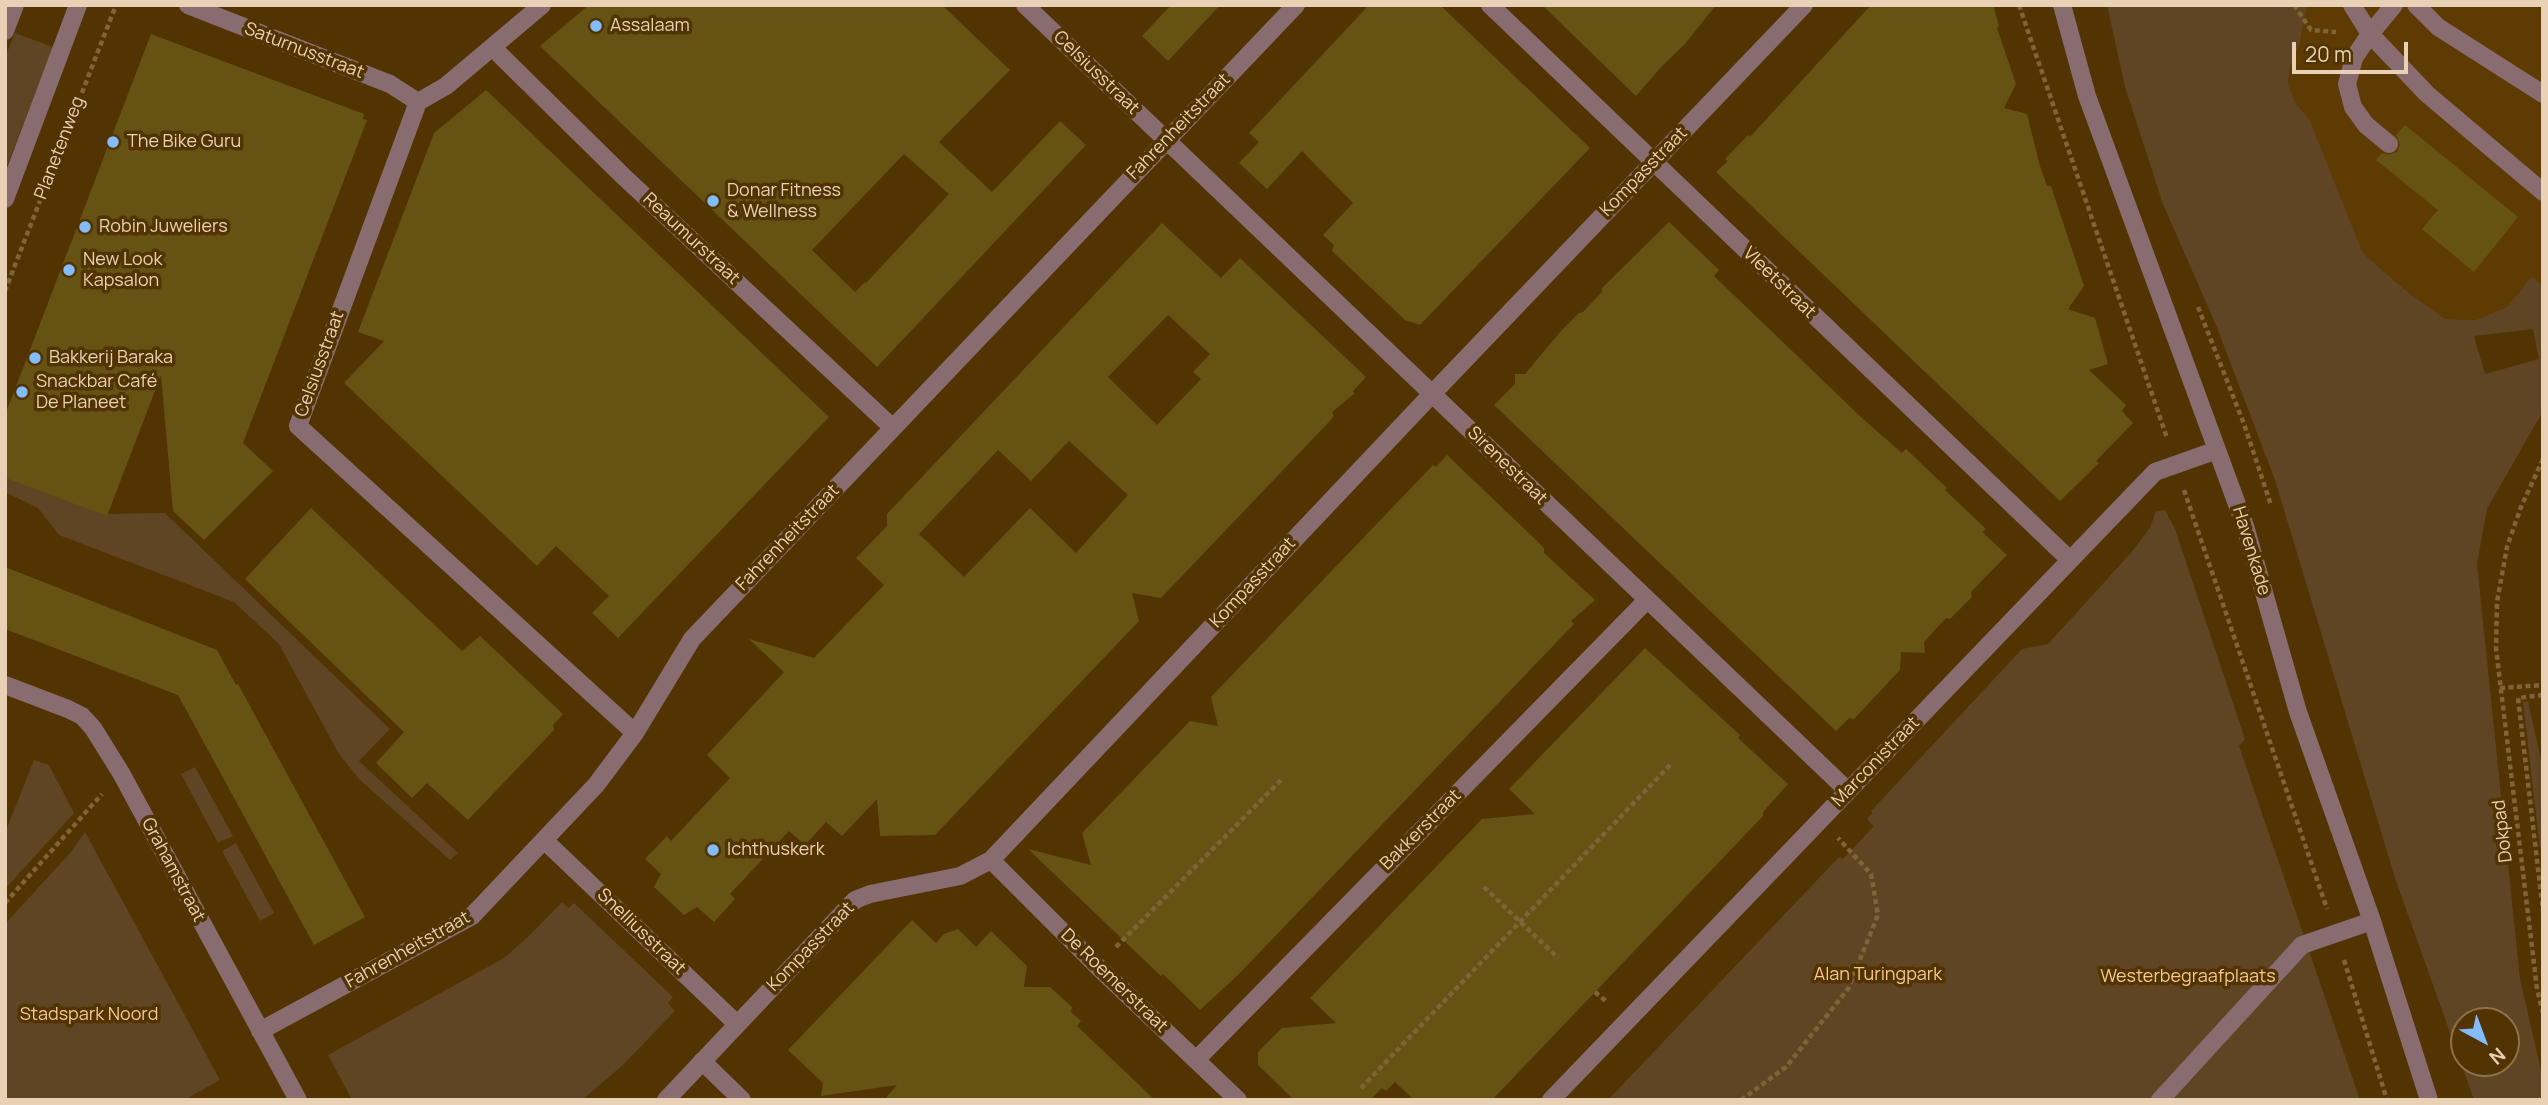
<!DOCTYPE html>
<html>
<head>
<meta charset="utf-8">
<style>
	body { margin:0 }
	#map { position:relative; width:2548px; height:1105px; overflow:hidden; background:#523302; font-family:Manrope,sans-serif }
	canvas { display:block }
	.frame { position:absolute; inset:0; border:7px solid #e8d1b5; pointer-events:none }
	.north { position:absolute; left:2450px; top:1007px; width:70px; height:70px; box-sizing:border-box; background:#523302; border:2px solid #8e724a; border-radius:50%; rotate:139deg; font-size:19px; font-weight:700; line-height:28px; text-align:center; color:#e8d1b5 }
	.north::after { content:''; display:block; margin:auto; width:24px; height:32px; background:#83bcfb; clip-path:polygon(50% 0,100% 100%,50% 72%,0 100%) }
	.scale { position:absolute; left:2292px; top:42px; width:116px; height:32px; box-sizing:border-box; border:4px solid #e8d1b5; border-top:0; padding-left:9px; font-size:21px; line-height:24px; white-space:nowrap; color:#e8d1b5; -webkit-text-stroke:5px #523302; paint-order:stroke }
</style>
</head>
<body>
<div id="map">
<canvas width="2548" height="1105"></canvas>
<div class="frame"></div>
<div class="north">N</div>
<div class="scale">20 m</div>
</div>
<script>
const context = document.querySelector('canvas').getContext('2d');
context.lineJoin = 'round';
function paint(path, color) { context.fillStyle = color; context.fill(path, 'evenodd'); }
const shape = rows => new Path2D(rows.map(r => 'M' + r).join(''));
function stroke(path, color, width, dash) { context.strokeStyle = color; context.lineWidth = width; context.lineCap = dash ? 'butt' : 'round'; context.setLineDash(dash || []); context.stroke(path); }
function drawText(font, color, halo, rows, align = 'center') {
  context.font = font + ' Manrope,sans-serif'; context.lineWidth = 7; context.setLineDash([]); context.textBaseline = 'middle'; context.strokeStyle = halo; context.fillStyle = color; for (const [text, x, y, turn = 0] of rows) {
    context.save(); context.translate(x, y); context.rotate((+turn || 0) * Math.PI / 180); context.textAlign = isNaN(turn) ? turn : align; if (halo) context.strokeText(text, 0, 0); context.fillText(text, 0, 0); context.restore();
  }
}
const built = shape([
	[2307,5,2543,5,2543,286,2532,276,2507,307,2476,320,2445,319,2409,293,2368,258,2361,250,2310,122,2295,102,2288,83,2290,67,2299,46]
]);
const green = shape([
	[2107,5,2307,5,2299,46,2290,67,2288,83,2295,102,2310,121,2361,249,2368,258,2409,293,2445,319,2476,320,2507,307,2532,276,2543,286,2543,411,2487,509,2477,564,2520,979,2543,1079,2543,1100,2474,1100,2395,878,2275,480,2216,325,2163,204,2125,87],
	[2533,329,2539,359,2485,374,2474,336],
	[2464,1021,2506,1021,2506,1063,2464,1063],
	[15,33,53,47,5,171,5,57],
	[5,478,103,514,165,513,390,729,359,761,458,853,450,860,360,780,339,754,279,644,234,602,59,535,38,508,5,492],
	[2165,510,2175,529,2245,739,2239,746,2360,1100,1608,1100,1839,857,1843,859,1874,826,1867,819,1872,813,1871,811,2022,649,2048,644,2130,554,2150,528,2156,511],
	[2528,701,2543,769,2543,848,2540,848,2523,702],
	[34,760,49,765,74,813,5,889,5,833],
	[195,767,233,836,218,843,181,774],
	[85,832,220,1080,184,1100,5,1100,5,924,71,852],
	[236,843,274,913,260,921,222,851],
	[562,902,569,908,574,903,673,997,668,1003,675,1011,624,1064,582,1100,352,1100,328,1055,504,958,531,934]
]);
const building = shape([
	[589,5,942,5,1010,70,939,142,992,192,1060,121,1086,145,877,367,540,46],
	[904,154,949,194,866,283,865,282,855,292,812,250],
	[1171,5,1220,5,1168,61,1142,36],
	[1369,5,1440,5,1590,148,1420,325,1405,320,1332,251,1334,245,1323,235,1353,203,1302,151,1267,189,1239,163,1259,142,1249,133],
	[1542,5,1716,5,1685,44,1661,67,1636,96],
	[1871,5,1993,5,1999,26,1997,28,2016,84,2004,108,2027,114,2040,166,2047,186,2051,186,2084,286,2068,309,2095,318,2108,364,2089,370,2126,405,2122,411,2133,423,2096,461,2099,463,2060,501,1716,172,1728,161,1725,159,1748,135,1750,137],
	[151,34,364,114,363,119,367,120,243,443,273,471,204,540,173,511,161,375,107,516,5,478,5,415],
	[486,90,829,417,618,638,592,613,609,596,556,546,537,566,344,383,384,341,358,332,434,133],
	[2405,125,2518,217,2474,272,2422,229,2438,210,2376,160,2382,153,2388,155,2397,152,2400,145,2396,135],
	[1669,222,1719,270,1714,276,1862,418,1902,453,1906,449,1947,488,1945,490,1986,529,1982,532,2007,555,1971,592,1972,597,1950,619,1946,618,1924,642,1925,653,1901,652,1900,670,1854,719,1849,718,1836,731,1494,405,1515,384,1515,374,1525,374,1561,331,1579,313,1583,312,1602,292,1602,288],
	[1162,223,1221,278,1240,258,1366,377,1353,391,1354,394,1332,412,1334,416,1327,424,1161,598,1132,593,1139,621,935,835,880,836,877,799,842,836,826,822,805,845,789,831,730,894,735,899,714,922,697,907,684,915,654,887,661,874,645,859,667,836,671,841,730,778,707,755,784,672,749,639,814,658,884,585,856,558,887,526,887,514],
	[1168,315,1210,354,1193,372,1201,379,1157,425,1108,377],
	[1069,441,1128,495,1076,553,1030,508,964,577,919,534,998,450,1031,481],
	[1447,455,1534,538,1544,548,1544,553,1595,600,1571,621,1574,624,1238,975,1200,1010,1163,974,1161,976,1028,849,1091,865,1082,833,1190,721,1218,726,1211,697,1433,465,1436,467],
	[311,508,462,651,480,636,563,714,553,725,554,730,468,820,427,783,412,798,376,763,404,732,245,579],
	[5,567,217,650,236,685,238,684,365,917,314,945,178,695,5,629],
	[1645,648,1740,735,1738,738,1788,784,1763,812,1763,816,1492,1100,1414,1100,1395,1082,1386,1091,1382,1088,1370,1100,1294,1100,1258,1065,1258,1052,1282,1028,1336,1023,1310,998,1482,819,1535,814,1509,789],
	[912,920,936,943,944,934,958,929,976,947,991,931,1027,966,1024,987,1050,987,1072,1007,1071,1012,1081,1021,1077,1026,1155,1100,884,1100,897,1085,821,1096,823,1083,788,1050]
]);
const path = shape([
	[2019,5,2167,438],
	[2294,5,2311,30,2336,32],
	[5,291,116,5],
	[2198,307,2244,424,2271,505],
	[2543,459,2521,507,2507,547,2497,602,2496,648,2537,989,2543,1013],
	[2184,490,2327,909],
	[2500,688,2543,685],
	[2543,695,2518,698,2543,911],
	[1484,887,1558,958],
	[5,903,102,794],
	[1116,947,1283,778],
	[2344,960,2387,1100],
	[1595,992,1606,1001],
	[1361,1088,1671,764],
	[1741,1100,1786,1067,1848,989,1878,915,1871,874,1838,838]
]);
const minor = shape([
	[188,5,390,84,418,102],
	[542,5,446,86,418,102,298,426,635,733],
	[1025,5,1848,791],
	[1490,5,2070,560],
	[2062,5,2087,96,2245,526,2298,712,2372,921,2429,1100],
	[2352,5,2370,34,2354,58,2347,84,2353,107,2366,125,2389,144],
	[2394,5,2370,34,2427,94,2543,192],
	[2416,5,2438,27,2543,94],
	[5,31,15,5],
	[492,47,623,176,893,428],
	[5,199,78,5],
	[5,685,68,709,82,716,93,728,121,773,298,1100],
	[544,840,737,1024],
	[991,860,1097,966,1238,1100],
	[260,1031,472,916,596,785,635,733,692,639,1296,5],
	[1196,1060,1647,600],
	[702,1061,742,1100],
	[666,1100,855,900,870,894,960,876,991,860,1432,394,1804,5],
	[1551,1100,2155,472,2217,450],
	[2160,1100,2302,945,2372,921]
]);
const markers = [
	[596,26,7,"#83bcfb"],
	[113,142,7,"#83bcfb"],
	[713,201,7,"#83bcfb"],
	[85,227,7,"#83bcfb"],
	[69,270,7,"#83bcfb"],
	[35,358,7,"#83bcfb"],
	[22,392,7,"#83bcfb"],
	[713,850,7,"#83bcfb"]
];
const poiNames = [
	["Assalaam",610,26],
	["The Bike Guru",127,142],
	["Donar Fitness",727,191],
	["& Wellness",727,212],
	["Robin Juweliers",99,227],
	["New Look",83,260],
	["Kapsalon",83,281],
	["Bakkerij Baraka",49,358],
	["Snackbar Café",36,382],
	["De Planeet",36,403],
	["Ichthuskerk",727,850]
];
const streetNames = [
	["Saturnusstraat",304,51,21],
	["Celsiusstraat",1096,73,44],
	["Fahrenheitstraat",1179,127,-46],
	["Planetenweg",60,148,-69],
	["Kompasstraat",1644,172,-46],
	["Reaumurstraat",691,239,43],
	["Vleetstraat",1779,283,44],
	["Celsiusstraat",320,364,-70],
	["Sirenestraat",1507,466,44],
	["Fahrenheitstraat",788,538,-46],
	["Havenkade",2251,551,73],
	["Kompasstraat",1253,583,-47],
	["Marconistraat",1876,762,-46],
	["Bakkerstraat",1421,830,-45],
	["Dokpad",2503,831,-97],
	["Grahamstraat",173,870,62],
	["Snelliusstraat",641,932,44],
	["Kompasstraat",811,947,-46],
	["Fahrenheitstraat",408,950,-29],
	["De Roemerstraat",1114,981,44]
];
const parkNames = [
	["Alan Turingpark",1878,975],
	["Westerbegraafplaats",2188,977],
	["Stadspark Noord",89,1015]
];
paint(built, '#5e3b02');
paint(green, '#5f4524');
paint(building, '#665314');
stroke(path, '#806439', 4.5, [5, 3.5]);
stroke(minor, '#896c6f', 18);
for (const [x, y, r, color] of markers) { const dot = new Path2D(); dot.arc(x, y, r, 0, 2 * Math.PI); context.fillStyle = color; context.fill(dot); stroke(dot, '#523302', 2.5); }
drawText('18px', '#e8d1b5', '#523302', poiNames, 'left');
drawText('18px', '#e8d1b5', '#523302', streetNames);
drawText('18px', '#f6c890', '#523302', parkNames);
</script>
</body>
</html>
